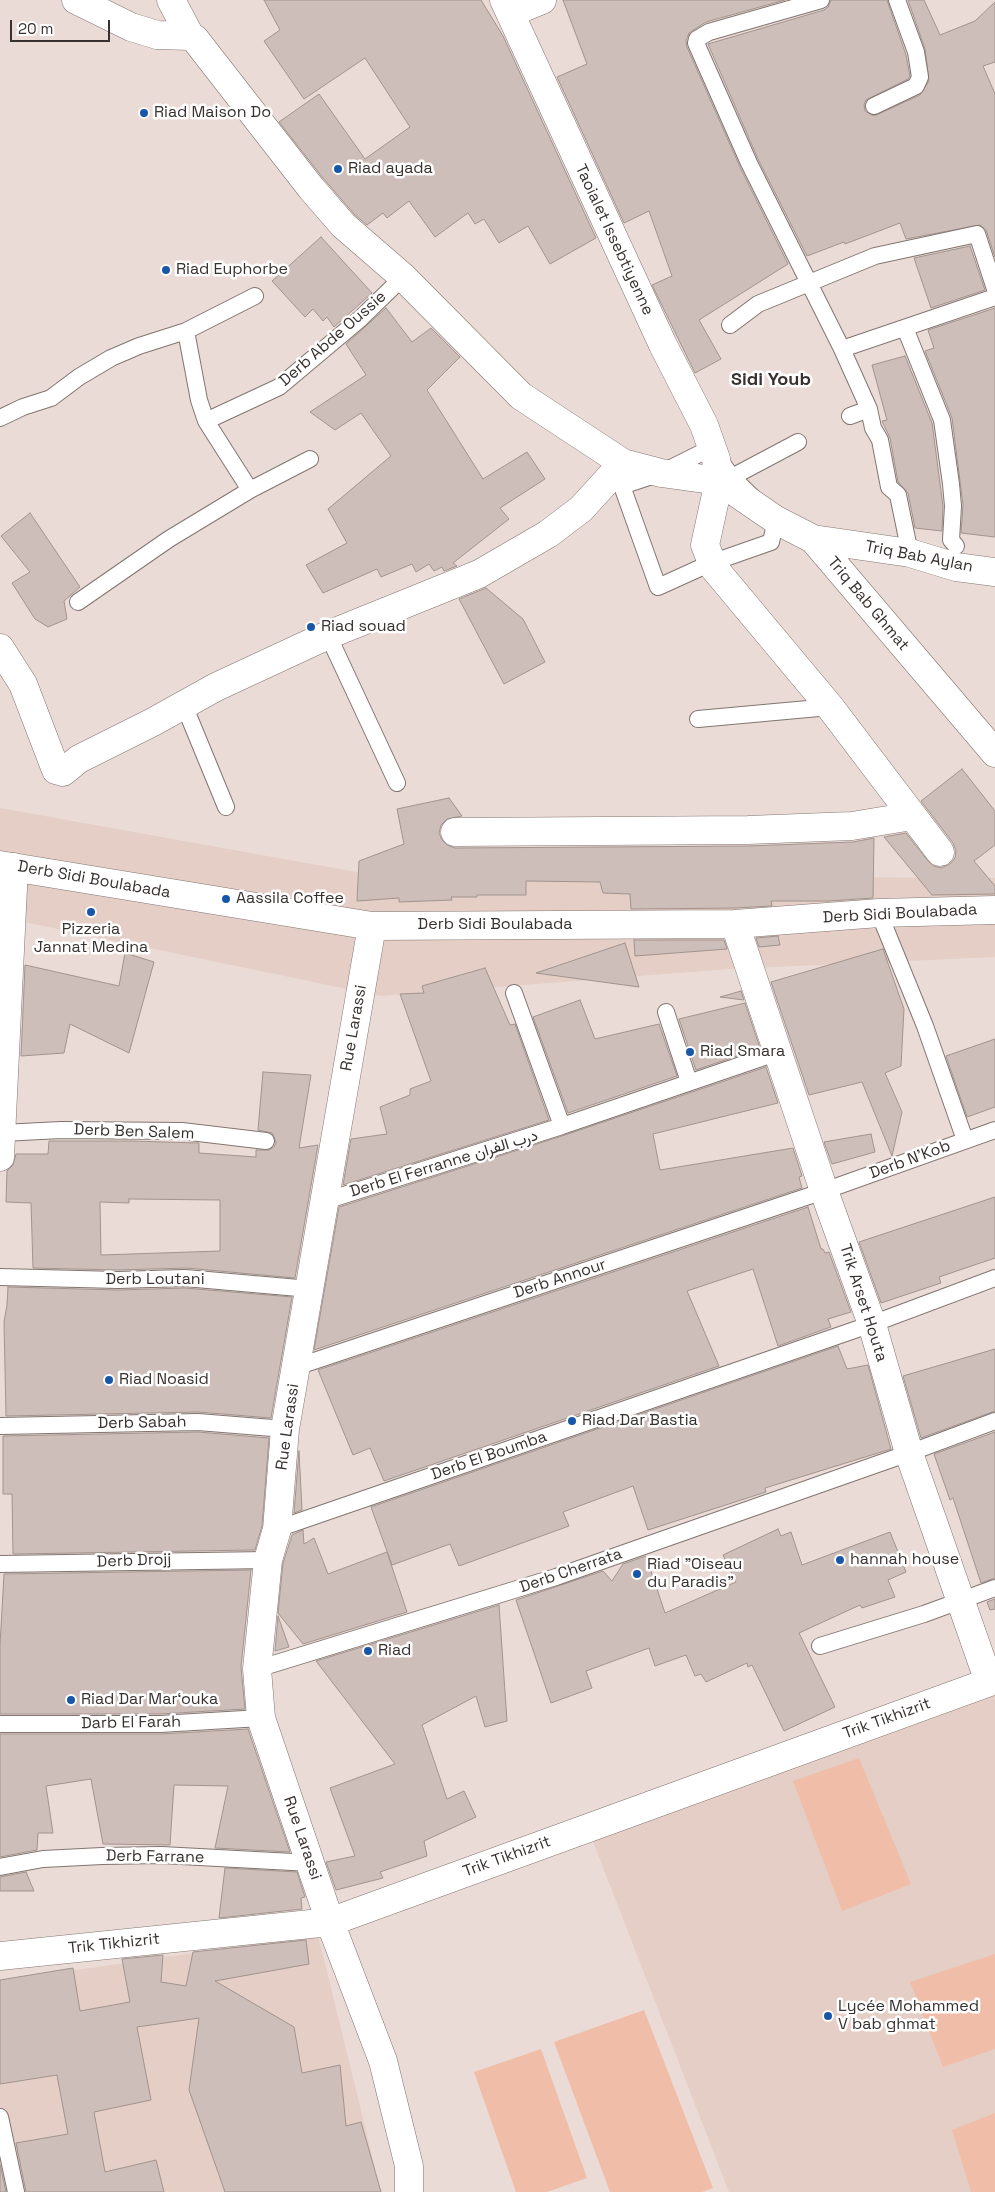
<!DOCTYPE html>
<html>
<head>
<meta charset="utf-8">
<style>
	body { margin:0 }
	#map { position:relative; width:995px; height:2192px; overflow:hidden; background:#ebdbd6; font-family:"Space Grotesk",sans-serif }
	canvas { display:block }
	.scale { position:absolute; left:10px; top:20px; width:100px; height:22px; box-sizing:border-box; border:2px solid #37312f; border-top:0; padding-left:6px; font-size:15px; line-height:18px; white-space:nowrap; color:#37312f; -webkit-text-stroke:4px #fff; paint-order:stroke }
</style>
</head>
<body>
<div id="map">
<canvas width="995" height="2192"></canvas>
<div class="scale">20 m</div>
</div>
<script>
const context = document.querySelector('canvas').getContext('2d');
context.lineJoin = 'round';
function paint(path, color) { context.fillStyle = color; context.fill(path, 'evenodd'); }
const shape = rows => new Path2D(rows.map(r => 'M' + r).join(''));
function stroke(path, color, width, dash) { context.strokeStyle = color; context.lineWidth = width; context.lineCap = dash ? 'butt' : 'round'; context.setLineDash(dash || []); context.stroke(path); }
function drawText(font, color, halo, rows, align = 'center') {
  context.font = font + ' "Space Grotesk",Vazirmatn,sans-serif'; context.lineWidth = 5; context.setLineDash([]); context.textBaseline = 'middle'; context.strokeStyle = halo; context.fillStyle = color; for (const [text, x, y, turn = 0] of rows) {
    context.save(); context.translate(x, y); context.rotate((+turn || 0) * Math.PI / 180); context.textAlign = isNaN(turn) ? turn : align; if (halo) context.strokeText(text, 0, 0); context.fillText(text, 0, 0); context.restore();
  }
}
const built = shape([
	[0,808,373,875,995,878,995,957,730,969,381,996,0,917],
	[995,1689,995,2192,729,2192,592,1839],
	[318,1935,381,2192,0,2192,0,1981]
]);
const green = shape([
	[859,1758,911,1884,842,1911,793,1781],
	[995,1954,995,2049,943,2067,910,1982],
	[644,2010,713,2188,702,2192,610,2192,554,2042],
	[541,2049,587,2178,547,2192,516,2192,474,2072],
	[995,2113,995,2192,971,2192,952,2130]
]);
const building = shape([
	[264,0,481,0,503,36,596,238,550,264,528,226,499,243,484,219,475,224,468,213,435,237,409,201,387,218,383,213,367,225,354,214,323,178,279,122,319,94,365,159,410,127,365,58,304,99,264,41,280,30,264,0],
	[563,0,785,0,706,22,689,33,686,41,687,47,740,167,788,264,699,320,721,359,695,373,652,285,672,276,649,211,624,223,557,77,587,64,563,0],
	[831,0,887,0,906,55,910,76,908,79,866,100,864,105,865,111,874,116,920,95,929,81,925,49,908,0,924,0,940,35,975,21,995,2,995,62,983,66,995,94,995,257,986,230,980,225,906,239,900,223,845,244,844,242,807,256,758,159,708,44,824,10,828,7,831,0],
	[321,237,372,293,334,327,327,317,323,321,313,309,305,317,272,281,321,237],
	[970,246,985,290,931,308,914,258,970,246],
	[386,308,412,342,431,328,460,357,427,390,483,479,527,452,545,479,500,508,509,519,453,563,457,566,444,571,442,567,434,571,429,564,416,572,412,564,381,577,377,569,323,593,306,565,347,543,328,509,391,456,361,413,335,430,310,412,366,375,346,344,386,308],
	[995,308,995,537,961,533,963,505,952,418,925,351,934,348,928,330,995,308],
	[905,356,932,423,943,506,942,531,915,528,908,493,898,482,890,438,882,421,887,420,872,365,905,356],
	[30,513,80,587,64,601,67,619,48,627,35,619,12,583,30,572,1,536,30,513],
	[486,588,523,619,545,662,504,684,459,599,486,588],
	[962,769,995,811,995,845,974,861,995,886,995,894,932,895,884,837,906,833,928,861,934,866,941,868,950,864,955,858,956,851,953,843,921,801,962,769],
	[449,798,462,816,447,819,441,825,439,833,442,840,447,845,455,848,748,846,853,842,874,838,873,898,828,901,771,901,772,906,734,908,631,909,630,894,603,893,600,882,526,881,526,895,477,895,477,897,451,897,452,900,399,902,399,898,357,901,359,861,404,844,397,809,449,798],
	[778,936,780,945,759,947,756,938,778,936],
	[634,940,724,940,727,949,635,956,634,940],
	[625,943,639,987,536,973,625,943],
	[883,949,904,1009,901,1066,885,1073,902,1112,892,1156,862,1082,809,1095,771,982,883,949],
	[125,953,154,962,129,1053,70,1024,64,1053,21,1056,25,965,119,986,125,953],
	[485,968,510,1025,515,1024,549,1120,343,1185,351,1139,387,1134,380,1107,410,1095,410,1089,431,1081,400,994,424,993,422,986,485,968],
	[741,991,744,1000,720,997,741,991],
	[580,1000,595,1039,659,1024,677,1076,568,1113,533,1017,580,1000],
	[745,1003,760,1048,696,1070,679,1019,745,1003],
	[995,1039,995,1107,967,1117,946,1056,995,1039],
	[766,1067,778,1103,653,1134,660,1170,793,1148,802,1176,799,1177,802,1188,314,1350,339,1207,565,1135,766,1067],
	[263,1072,311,1075,299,1148,318,1145,295,1278,186,1268,118,1270,33,1268,31,1203,6,1202,7,1171,13,1165,16,1154,48,1154,49,1141,131,1141,199,1143,199,1153,256,1157,256,1150,269,1150,274,1147,276,1142,272,1133,258,1130,263,1072],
	[129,1199,220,1200,220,1251,101,1255,100,1202,129,1203,129,1199],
	[871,1134,875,1152,832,1164,824,1142,871,1134],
	[995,1197,995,1258,939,1277,941,1283,881,1303,859,1242,995,1197],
	[808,1207,821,1249,823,1249,825,1253,829,1252,851,1312,828,1319,831,1327,778,1346,753,1269,687,1291,719,1366,384,1481,370,1448,353,1455,318,1370,808,1207],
	[8,1287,118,1290,185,1288,292,1297,271,1418,198,1412,6,1416,4,1322,7,1305,8,1287],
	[838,1346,847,1369,868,1365,891,1449,765,1488,766,1492,648,1530,633,1486,563,1512,569,1526,459,1566,450,1544,392,1565,371,1507,838,1346],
	[995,1349,995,1411,921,1438,903,1376,995,1349],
	[198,1432,269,1438,262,1526,255,1550,13,1554,12,1494,3,1494,3,1436,198,1432],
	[995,1432,995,1578,981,1583,953,1498,950,1500,934,1454,995,1432],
	[299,1451,302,1510,294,1513,299,1451],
	[778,1529,781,1536,791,1532,802,1565,890,1532,906,1572,888,1580,895,1597,862,1608,860,1605,799,1633,835,1707,784,1731,752,1665,748,1667,747,1663,706,1682,701,1674,695,1676,686,1655,655,1666,649,1648,586,1671,592,1688,551,1703,516,1600,603,1571,612,1581,623,1564,646,1556,665,1613,736,1582,723,1555,778,1529],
	[303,1530,304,1544,314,1538,328,1574,387,1552,407,1612,303,1644,278,1613,283,1563,292,1535,303,1530],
	[251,1570,241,1667,245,1709,160,1714,0,1714,0,1645,4,1574,251,1570],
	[995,1599,995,1609,990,1610,987,1602,995,1599],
	[499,1605,507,1721,485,1727,476,1696,422,1725,447,1799,464,1791,476,1817,424,1841,427,1856,380,1872,383,1878,336,1890,326,1862,355,1856,330,1788,395,1764,316,1661,499,1605],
	[278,1616,289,1647,275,1651,278,1616],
	[248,1729,290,1852,215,1848,228,1786,174,1785,170,1845,103,1844,91,1779,46,1786,53,1833,38,1833,37,1850,0,1857,0,1734,160,1734,248,1729],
	[225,1868,297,1872,305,1897,301,1898,302,1909,219,1918,225,1868],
	[26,1872,34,1891,0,1891,0,1877,26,1872],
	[306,1940,309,1964,215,1981,294,2027,302,2073,340,2065,346,2126,361,2122,381,2192,225,2192,189,2090,199,2018,137,2027,151,2100,94,2112,105,2172,156,2160,164,2192,26,2192,16,2143,68,2134,57,2075,0,2084,0,1980,73,1968,80,2011,130,2002,122,1959,163,1955,161,1982,186,1986,193,1952,306,1940],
	[0,2165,6,2192,0,2192,0,2165]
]);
const service = shape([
	[821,0,709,32,697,39,696,43,749,163,842,349,869,409,873,428,880,440,889,487,898,495,910,553],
	[874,106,916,86,920,77,916,52,897,0],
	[730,325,758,304,875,256,977,234,995,289],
	[905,328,942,420,951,484,953,506,951,540,956,546],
	[186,331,199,400,206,421,250,490],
	[842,349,995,297],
	[850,416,869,409],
	[0,418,23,407,51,398,79,377,111,358,139,346,186,331,255,296],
	[206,421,279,387,360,319,403,277],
	[711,448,732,477,776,520,771,542,711,563,658,587,622,486,661,473,711,448],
	[724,479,732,477,798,442],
	[78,602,169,539,250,490,310,459],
	[328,635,397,783],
	[184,705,226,807],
	[698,719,830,707],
	[879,913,925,1026,965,1140],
	[514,993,562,1126],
	[666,1012,689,1082],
	[2,1133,61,1130,182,1131,266,1141],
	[325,1201,562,1126,779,1052],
	[0,1277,118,1280,185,1278,310,1289],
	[296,1367,824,1191,995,1130],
	[0,1426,198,1422,285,1429],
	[277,1529,872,1324,995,1278],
	[0,1564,268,1560],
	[820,1646,924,1614,995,1588],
	[257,1669,556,1577,909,1453,995,1421],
	[0,1724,160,1724,261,1718],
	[0,1867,43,1859,102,1856,162,1855,311,1863],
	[0,2117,16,2192]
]);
const minor = shape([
	[76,0,131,27,157,35,190,36],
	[171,0,190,36,195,39,311,188,343,225,403,277,521,396,623,463,661,473,719,481,776,520,813,539,995,753],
	[504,0,663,345,704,425,716,459,719,481,705,545,714,568,830,707,940,852],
	[510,13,542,0],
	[813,539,910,553,956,567,995,572],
	[0,648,23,684,54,765,56,770,63,772,79,759,153,722,216,687,328,635,479,574,548,534,581,509,623,463],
	[455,832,748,830,852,826,912,816],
	[0,865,372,926,735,924,879,913,995,910],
	[735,924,824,1191,872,1324,909,1453,989,1682],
	[372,926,285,1429,277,1529,268,1560,257,1669,261,1718,330,1922,383,2061,409,2166,409,2192],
	[0,1157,14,867],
	[0,1956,330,1922,995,1680]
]);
const markers = [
	[144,113,5,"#1857a7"],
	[338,169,5,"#1857a7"],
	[166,270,5,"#1857a7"],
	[311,627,5,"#1857a7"],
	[226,899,5,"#1857a7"],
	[91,912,5,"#1857a7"],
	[690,1052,5,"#1857a7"],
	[109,1380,5,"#1857a7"],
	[572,1421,5,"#1857a7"],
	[840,1560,5,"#1857a7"],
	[637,1574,5,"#1857a7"],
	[368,1651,5,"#1857a7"],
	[71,1700,5,"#1857a7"],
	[828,2016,5,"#1857a7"]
];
const poiNames = [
	["Riad Maison Do",154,113],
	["Riad ayada",348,169],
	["Riad Euphorbe",176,270],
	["Riad souad",321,627],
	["Aassila Coffee",236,899],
	["Pizzeria",91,930,"center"],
	["Jannat Medina",91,948,"center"],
	["Riad Smara",700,1052],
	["Riad Noasid",119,1380],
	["Riad Dar Bastia",582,1421],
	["hannah house",850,1560],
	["Riad \"Oiseau",647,1565],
	["du Paradis\"",647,1583],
	["Riad",378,1651],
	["Riad Dar Mar‘ouka",81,1700],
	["Lycée Mohammed",838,2007],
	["V bab ghmat",838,2025]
];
const streetNames = [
	["Taoialet Issebtiyenne",614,240,65],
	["Derb Abde Oussie",333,339,-41],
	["Triq Bab Aylan",919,557,11],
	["Triq Bab Ghmat",868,604,50],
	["Derb Sidi Boulabada",94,880,10],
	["Derb Sidi Boulabada",900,914,-3],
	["Derb Sidi Boulabada",495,925],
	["Rue Larassi",354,1028,-80],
	["Derb Ben Salem",134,1132,2],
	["Derb N'Kob",910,1160,-20],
	["Derb El Ferranne درب الفران",444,1164,-17],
	["Derb Annour",560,1279,-18],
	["Derb Loutani",155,1280],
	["Trik Arset Houta",863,1303,72],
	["Derb Sabah",142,1423,-1],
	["Rue Larassi",288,1427,-82],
	["Derb El Boumba",489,1456,-19],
	["Derb Drojj",134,1561,-2],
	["Derb Cherrata",571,1571,-19],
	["Trik Tikhizrit",887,1719,-20],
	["Darb El Farah",131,1723,-1],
	["Rue Larassi",302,1838,71],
	["Derb Farrane",155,1857,1],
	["Trik Tikhizrit",507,1857,-20],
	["Trik Tikhizrit",114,1944,-6]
];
const neighbourhoodNames = [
	["Sidi Youb",771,380]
];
paint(built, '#e4cec5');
paint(green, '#f0bda9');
paint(building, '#cdbeb9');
stroke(building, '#a1938d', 1);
stroke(service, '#827570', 18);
stroke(minor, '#827570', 29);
stroke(service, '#fff', 16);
stroke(minor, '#fff', 28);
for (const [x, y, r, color] of markers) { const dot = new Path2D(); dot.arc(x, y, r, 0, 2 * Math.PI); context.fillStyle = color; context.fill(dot); stroke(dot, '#fff', 2); }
drawText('16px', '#37312f', '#fff', poiNames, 'left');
drawText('16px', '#37312f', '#fff', streetNames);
drawText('bold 18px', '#37312f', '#fff', neighbourhoodNames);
</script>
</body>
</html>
